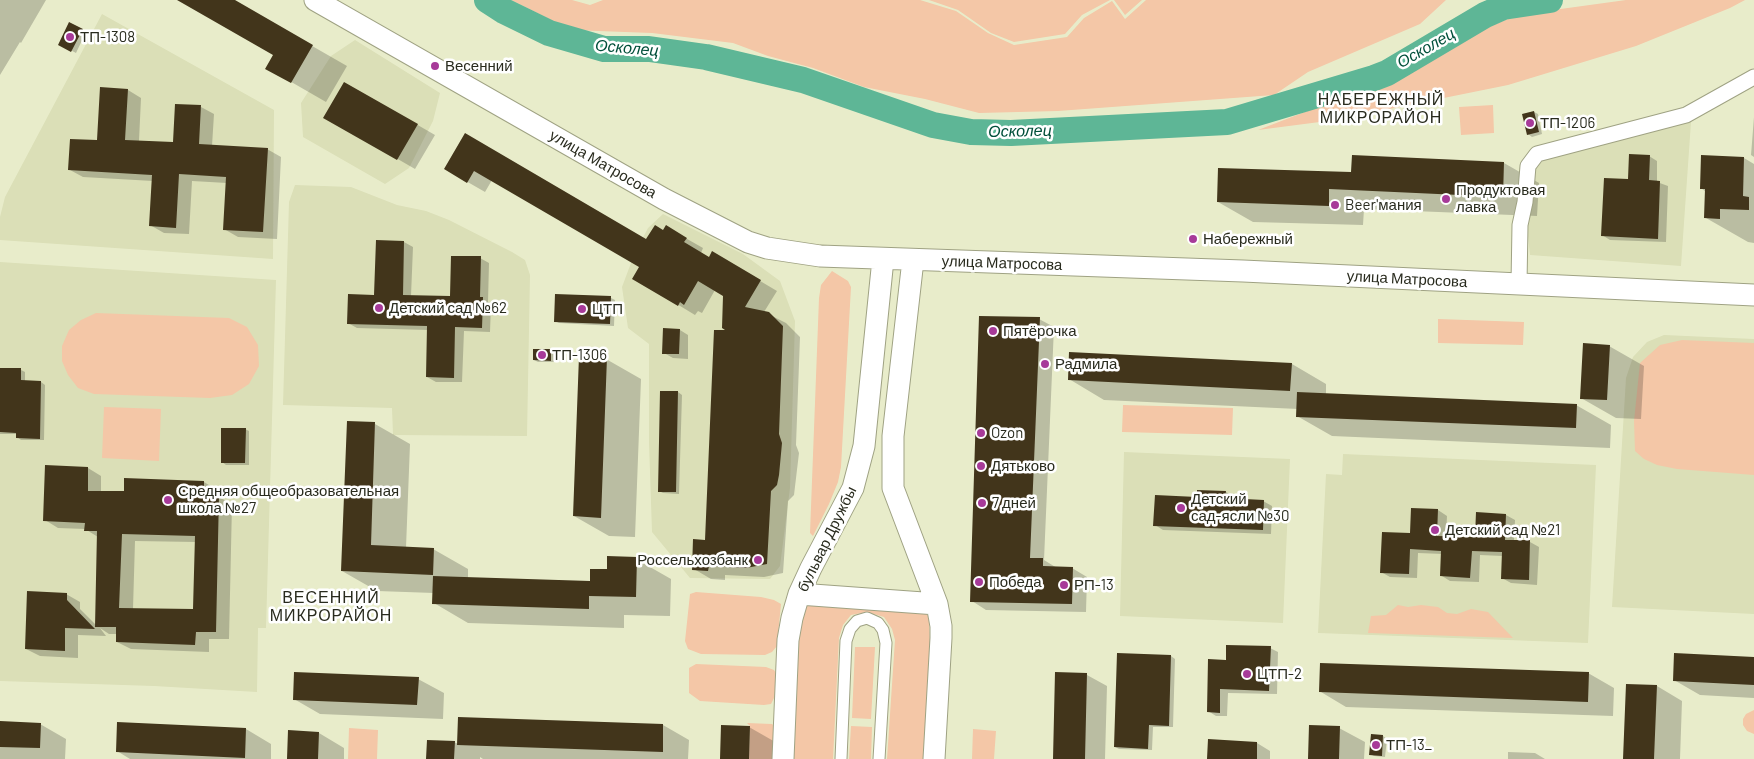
<!DOCTYPE html>
<html>
<head>
<meta charset="utf-8">
<style>
	body { margin:0 }
	canvas { display:block; background:#e8ecca }
</style>
</head>
<body>
<canvas width="1754" height="759"></canvas>
<script>
const context = document.querySelector('canvas').getContext('2d');
context.lineJoin = 'round';
function paint(path, color) { context.fillStyle = color; context.fill(path, 'evenodd'); }
const shape = rows => new Path2D(rows.map(r => 'M' + r).join(''));
function stroke(path, color, width, dash) { context.strokeStyle = color; context.lineWidth = width; context.lineCap = dash ? 'butt' : 'round'; context.setLineDash(dash || []); context.stroke(path); }
function drawText(font, color, halo, rows, align = 'center') {
  context.font = font + ' Barlow,sans-serif'; context.lineWidth = 5; context.setLineDash([]); context.textBaseline = 'middle'; context.strokeStyle = halo; context.fillStyle = color; for (const [text, x, y, turn = 0] of rows) {
    context.save(); context.translate(x, y); context.rotate((+turn || 0) * Math.PI / 180); context.textAlign = isNaN(turn) ? turn : align; if (halo) context.strokeText(text, 0, 0); context.fillText(text, 0, 0); context.restore();
  }
}
const built = shape([
	[102,14,274,110,273,259,0,240,0,217,5,197],
	[355,40,440,93,433,121,409,168,385,184,303,137,301,103,331,56],
	[1678,120,1691,122,1681,266,1530,255,1521,169,1543,155],
	[295,185,351,187,397,205,426,211,449,220,512,252,525,260,530,275,527,436,393,435,392,408,283,405,289,202],
	[663,214,743,254,780,281,795,321,790,488,780,566,770,579,690,578,652,532,649,442,649,344,628,328,622,287,634,255,648,228],
	[0,262,276,280,266,628,258,628,257,692,154,686,0,681],
	[1664,335,1754,339,1754,614,1612,607,1626,378,1633,357,1647,342],
	[1124,452,1290,459,1283,623,1120,616],
	[1343,454,1596,465,1588,643,1318,633,1326,474,1342,475]
]);
const green = shape([
	[511,0,572,0,590,5,603,0,920,0,956,11,988,33,1014,45,1067,37,1084,18,1112,1,1125,19,1146,0,1446,0,1420,24,1308,72,1274,95,1058,111,979,113,925,99,864,87,813,68,768,56,733,43,652,33,571,30],
	[929,0,1110,0,1082,15,1065,34,1014,42,991,33,958,10],
	[1114,0,1142,0,1125,15],
	[1626,0,1745,0,1730,8,1636,46,1508,85,1335,120,1258,130,1414,70,1470,35,1517,15],
	[1493,105,1494,133,1461,135,1459,107],
	[832,271,848,281,851,287,841,467,838,482,829,504,813,536,810,533,819,298,821,285],
	[96,313,229,318,247,327,258,345,259,366,249,384,232,395,210,398,94,394,78,388,68,375,62,361,62,346,69,330,81,320],
	[1438,319,1524,322,1523,345,1438,343],
	[1682,340,1754,343,1754,475,1677,469,1657,465,1644,459,1635,451,1634,421,1640,363,1660,345],
	[1123,405,1233,408,1232,435,1122,432],
	[104,407,161,409,159,461,102,458],
	[696,592,761,597,774,600,781,604,777,646,772,652,765,655,701,654,688,649,685,641,690,594],
	[808,601,926,610,929,619,930,642,923,759,887,759,895,640,892,629,884,617,867,612,851,615,843,625,839,638,833,759,792,759,798,635],
	[1398,605,1408,607,1421,605,1438,607,1447,613,1457,614,1471,609,1488,612,1513,638,1368,633,1371,616,1386,615],
	[855,647,875,647,871,719,852,718],
	[696,664,766,667,774,670,777,675,775,696,771,704,764,705,700,701,689,693,689,668],
	[1754,710,1754,734,1747,731,1743,725,1743,719,1746,714],
	[747,723,772,724,775,727,775,759,749,759,750,726],
	[851,726,872,727,871,759,849,759],
	[349,728,378,730,377,759,348,759],
	[973,729,996,731,994,759,972,759]
]);
const shadow = shape([
	[0,0,46,0,21,43,20,42,0,75],
	[179,0,232,0,347,66,326,102,267,68,275,55],
	[70,24,86,32,76,53,59,44],
	[345,83,435,135,415,169,325,117],
	[128,90,141,98,139,141,174,143,201,107,214,114,212,146,267,149,281,157,277,239,238,237,224,229,227,183,192,181,189,234,164,233,150,225,153,181,83,177,70,170,98,142],
	[1534,112,1538,114,1542,134,1532,137,1528,134],
	[1754,117,1754,157,1751,155],
	[466,135,646,241,663,231,666,227,703,248,701,253,710,258,713,253,777,291,764,312,786,323,800,337,796,445,799,453,794,495,788,501,783,573,764,577,725,575,725,580,711,579,694,569,706,541,730,332,724,295,715,290,702,313,698,311,695,315,634,278,640,267,492,180,485,192,445,169],
	[1649,156,1657,161,1657,182,1668,186,1666,242,1610,240,1602,235,1629,180],
	[1744,158,1754,164,1754,243,1748,242,1706,218,1706,192,1701,188],
	[1504,163,1539,183,1537,216,1364,209,1363,225,1253,222,1218,202,1352,174],
	[404,242,413,247,411,296,451,297,480,258,489,263,488,302,491,304,490,332,464,331,462,382,436,382,427,377,428,330,357,328,348,323,375,296],
	[611,298,615,300,614,326,559,323,555,321],
	[1039,319,1054,327,1044,560,1057,568,1072,568,1087,577,1086,612,986,610,972,601],
	[680,330,688,335,688,359,673,358,664,353],
	[1609,346,1644,366,1641,419,1616,418,1581,398],
	[551,350,555,352,555,362,538,362,534,360],
	[606,359,641,379,635,537,609,536,574,516],
	[1292,364,1326,384,1326,395,1576,405,1611,425,1610,448,1332,436,1297,416,1298,409,1104,400,1069,379],
	[0,369,21,370,25,372,25,382,41,382,45,385,44,440,21,440,17,437,17,434,0,434],
	[678,392,682,395,679,494,663,493,659,491],
	[375,424,410,444,406,548,433,549,468,569,468,579,591,582,608,571,636,559,671,579,670,616,624,615,624,628,468,623,434,603,434,593,377,591,342,571],
	[245,429,249,431,249,465,226,465,222,462],
	[88,468,101,476,101,492,125,492,204,482,217,490,217,496,232,504,229,639,209,639,209,652,131,649,117,642,118,634,109,634,100,628,106,636,78,635,78,658,40,656,26,649,66,594,80,602,80,609,96,625,98,537,85,529,58,528,45,520],
	[135,541,196,542,194,610,133,609],
	[1226,492,1234,497,1234,500,1263,501,1272,506,1271,534,1163,530,1155,525],
	[1438,510,1447,516,1446,537,1476,538,1478,514,1506,515,1515,520,1514,541,1530,542,1539,547,1537,585,1511,583,1502,578,1503,556,1480,555,1479,582,1450,581,1442,576,1443,554,1418,553,1417,578,1390,577,1381,572,1411,535],
	[1270,648,1278,652,1277,694,1228,693,1227,716,1216,716,1208,711,1227,661],
	[1118,655,1171,656,1175,659,1173,727,1153,727,1152,750,1119,749,1115,747],
	[1754,659,1754,698,1700,695,1674,680],
	[1588,673,1614,688,1613,716,1346,707,1321,692],
	[1087,675,1107,686,1105,759,1054,759],
	[418,679,444,693,443,719,320,714,294,699],
	[1657,686,1682,701,1680,759,1625,759],
	[0,723,40,724,66,739,65,759,0,759],
	[663,725,689,740,688,759,483,759,480,757,480,759,427,759,454,742,458,744],
	[749,727,784,747,784,759,721,759],
	[1339,728,1365,742,1364,759,1309,759],
	[246,729,271,744,271,759,130,759,117,751],
	[319,733,344,748,344,759,288,759],
	[1383,736,1387,739,1385,757,1374,756,1370,754],
	[1209,740,1257,743,1270,751,1270,759,1208,759],
	[1508,752,1535,753,1545,759,1508,759]
]);
const river = shape([
	[487,0,504,11,549,33,604,49,649,49,706,57,803,80,933,125,971,132,1011,133,1227,122,1374,78,1387,73,1485,15,1503,7,1550,0]
]);
const building = shape([
	[177,0,235,0,313,45,291,83,265,69,273,55],
	[69,22,83,29,71,52,58,45],
	[344,82,418,124,397,160,323,118],
	[100,87,128,89,125,140,173,142,175,104,201,105,199,144,268,148,263,232,223,230,226,177,179,174,176,228,149,226,152,175,68,170,70,139,97,140],
	[1534,111,1539,132,1527,135,1522,114],
	[465,133,646,239,655,225,663,230,666,225,687,238,684,242,709,257,712,251,761,280,745,307,769,312,783,326,779,434,782,443,779,475,777,485,771,491,767,564,746,568,709,566,708,571,692,570,693,539,705,540,714,330,725,330,722,328,723,296,698,281,684,305,680,302,678,306,632,279,639,267,474,171,467,183,444,169],
	[1629,154,1650,155,1649,180,1660,181,1658,239,1601,236,1604,178,1628,179],
	[1352,155,1504,162,1503,197,1329,189,1329,206,1217,202,1218,168,1351,172],
	[1701,155,1744,157,1743,196,1749,197,1749,210,1720,209,1720,219,1704,218,1705,189,1700,189],
	[376,240,404,241,403,295,450,296,451,256,481,256,480,297,483,297,482,328,455,327,454,378,426,377,427,326,347,324,348,294,374,295],
	[555,294,611,296,610,324,554,322],
	[979,316,1040,317,1030,558,1043,558,1043,566,1073,567,1072,604,970,602],
	[663,328,680,329,679,354,662,354],
	[1583,343,1610,345,1607,400,1580,399],
	[533,349,551,349,551,361,533,360],
	[1069,352,1292,363,1290,391,1068,380],
	[579,356,607,357,601,518,573,516],
	[0,368,21,368,21,380,41,381,40,439,16,438,16,433,0,432],
	[660,391,678,391,676,492,658,492],
	[1297,392,1577,404,1576,428,1296,417],
	[347,421,375,422,371,545,434,548,433,575,341,571],
	[221,428,246,428,245,463,221,463],
	[45,465,88,467,88,491,124,491,124,478,204,481,204,494,219,495,216,632,196,632,195,645,116,642,116,627,95,627,97,531,84,531,85,523,43,521],
	[122,534,195,536,193,609,119,608],
	[1197,490,1226,491,1225,498,1264,500,1263,530,1153,526,1155,495,1197,497],
	[1411,508,1438,509,1437,536,1475,537,1476,512,1506,514,1505,540,1530,540,1529,580,1501,579,1502,552,1472,551,1470,578,1440,576,1441,551,1410,549,1409,574,1380,573,1382,532,1410,533],
	[607,556,637,557,636,597,589,596,589,609,432,604,433,576,590,581,590,569,607,569],
	[27,591,67,593,67,600,95,629,65,628,65,651,25,649],
	[1226,645,1271,646,1269,691,1220,689,1220,713,1207,712,1208,659,1226,660],
	[1117,653,1171,655,1169,726,1149,725,1148,749,1114,747],
	[1674,653,1754,657,1754,685,1673,681],
	[1320,663,1589,672,1588,702,1319,692],
	[294,672,419,677,417,705,293,700],
	[1055,672,1087,673,1085,759,1053,759],
	[1626,684,1657,685,1654,759,1623,759],
	[458,717,663,724,663,752,457,745],
	[0,721,41,723,40,748,0,747],
	[117,722,246,728,245,758,116,752],
	[721,725,750,726,749,759,720,759],
	[1309,725,1340,726,1339,759,1308,759],
	[288,730,319,732,318,759,287,759],
	[1371,734,1383,735,1382,756,1369,755],
	[1208,739,1257,742,1257,759,1207,759],
	[427,740,455,741,454,759,426,759]
]);
const pedestrian = shape([
	[841,759,846,641,850,629,857,621,867,618,878,623,883,630,886,643,879,759]
]);
const minor = shape([
	[1519,284,1520,225,1525,202,1528,166,1537,154,1686,115,1754,77]
]);
const secondary = shape([
	[315,0,664,199,748,242,767,248,820,256,1243,271,1754,295],
	[913,260,893,436,893,488,937,604,941,626,941,638,934,759],
	[799,594,937,604],
	[783,759,788,640,792,618,799,594,811,568,853,488,864,446,883,259]
]);
const markers = [
	[70,37,5,"#a73a99"],
	[435,66,5,"#a73a99"],
	[1530,123,5,"#a73a99"],
	[1446,199,5,"#a73a99"],
	[1335,205,5,"#a73a99"],
	[1193,239,5,"#a73a99"],
	[379,308,5,"#a73a99"],
	[582,309,5,"#a73a99"],
	[993,331,5,"#a73a99"],
	[542,355,5,"#a73a99"],
	[1045,364,5,"#a73a99"],
	[981,433,5,"#a73a99"],
	[981,466,5,"#a73a99"],
	[168,500,5,"#a73a99"],
	[982,503,5,"#a73a99"],
	[1181,508,5,"#a73a99"],
	[1435,530,5,"#a73a99"],
	[758,560,5,"#a73a99"],
	[979,582,5,"#a73a99"],
	[1064,585,5,"#a73a99"],
	[1247,674,5,"#a73a99"],
	[1376,745,5,"#a73a99"]
];
const poiNames = [
	["ТП-1308",80,37],
	["Весенний",445,66],
	["ТП-1206",1540,123],
	["Продуктовая",1456,190],
	["лавка",1456,207],
	["Beer'мания",1345,205],
	["Набережный",1203,239],
	["Детский сад №62",389,308],
	["ЦТП",592,309],
	["Пятёрочка",1003,331],
	["ТП-1306",552,355],
	["Радмила",1055,364],
	["Ozon",991,433],
	["Дятьково",991,466],
	["Средняя общеобразовательная",178,491],
	["школа №27",178,508],
	["Детский",1191,499],
	["сад-ясли №30",1191,516],
	["7 дней",992,503],
	["Детский сад №21",1445,530],
	["Россельхозбанк",748,560,"right"],
	["Победа",989,582],
	["РП-13",1074,585],
	["ЦТП-2",1257,674],
	["ТП-13_",1386,745]
];
const streetNames = [
	["улица Матросова",603,164,30],
	["улица Матросова",1002,263,2],
	["улица Матросова",1407,279,3],
	["бульвар Дружбы",827,539,-64]
];
const waterNames = [
	["Осколец",627,48,5],
	["Осколец",1426,48,-30],
	["Осколец",1020,131,-1]
];
const neighbourhoodNames = [
	["НАБЕРЕЖНЫЙ",1381,100],
	["МИКРОРАЙОН",1381,118],
	["ВЕСЕННИЙ",331,598],
	["МИКРОРАЙОН",331,616]
];
paint(built, '#dbdfb7');
paint(green, '#f4c7a7');
paint(shadow, '#0003');
stroke(river, '#5eb696', 26);
paint(building, '#42351b');
stroke(pedestrian, '#9fa283', 13);
stroke(minor, '#9fa283', 17);
stroke(secondary, '#9fa283', 23);
stroke(pedestrian, '#fff', 11);
stroke(minor, '#fff', 15);
stroke(secondary, '#fff', 21);
for (const [x, y, r, color] of markers) { const dot = new Path2D(); dot.arc(x, y, r, 0, 2 * Math.PI); context.fillStyle = color; context.fill(dot); stroke(dot, '#fff', 2); }
drawText('15px', '#292b1e', '#fff', poiNames, 'left');
drawText('15px', '#292b1e', '#fff', streetNames);
drawText('italic 16px', '#004f3a', '#fff', waterNames);
context.letterSpacing = '1px';
drawText('16px', '#292b1e', '#fff', neighbourhoodNames);
context.letterSpacing = '0px';
</script>
</body>
</html>
